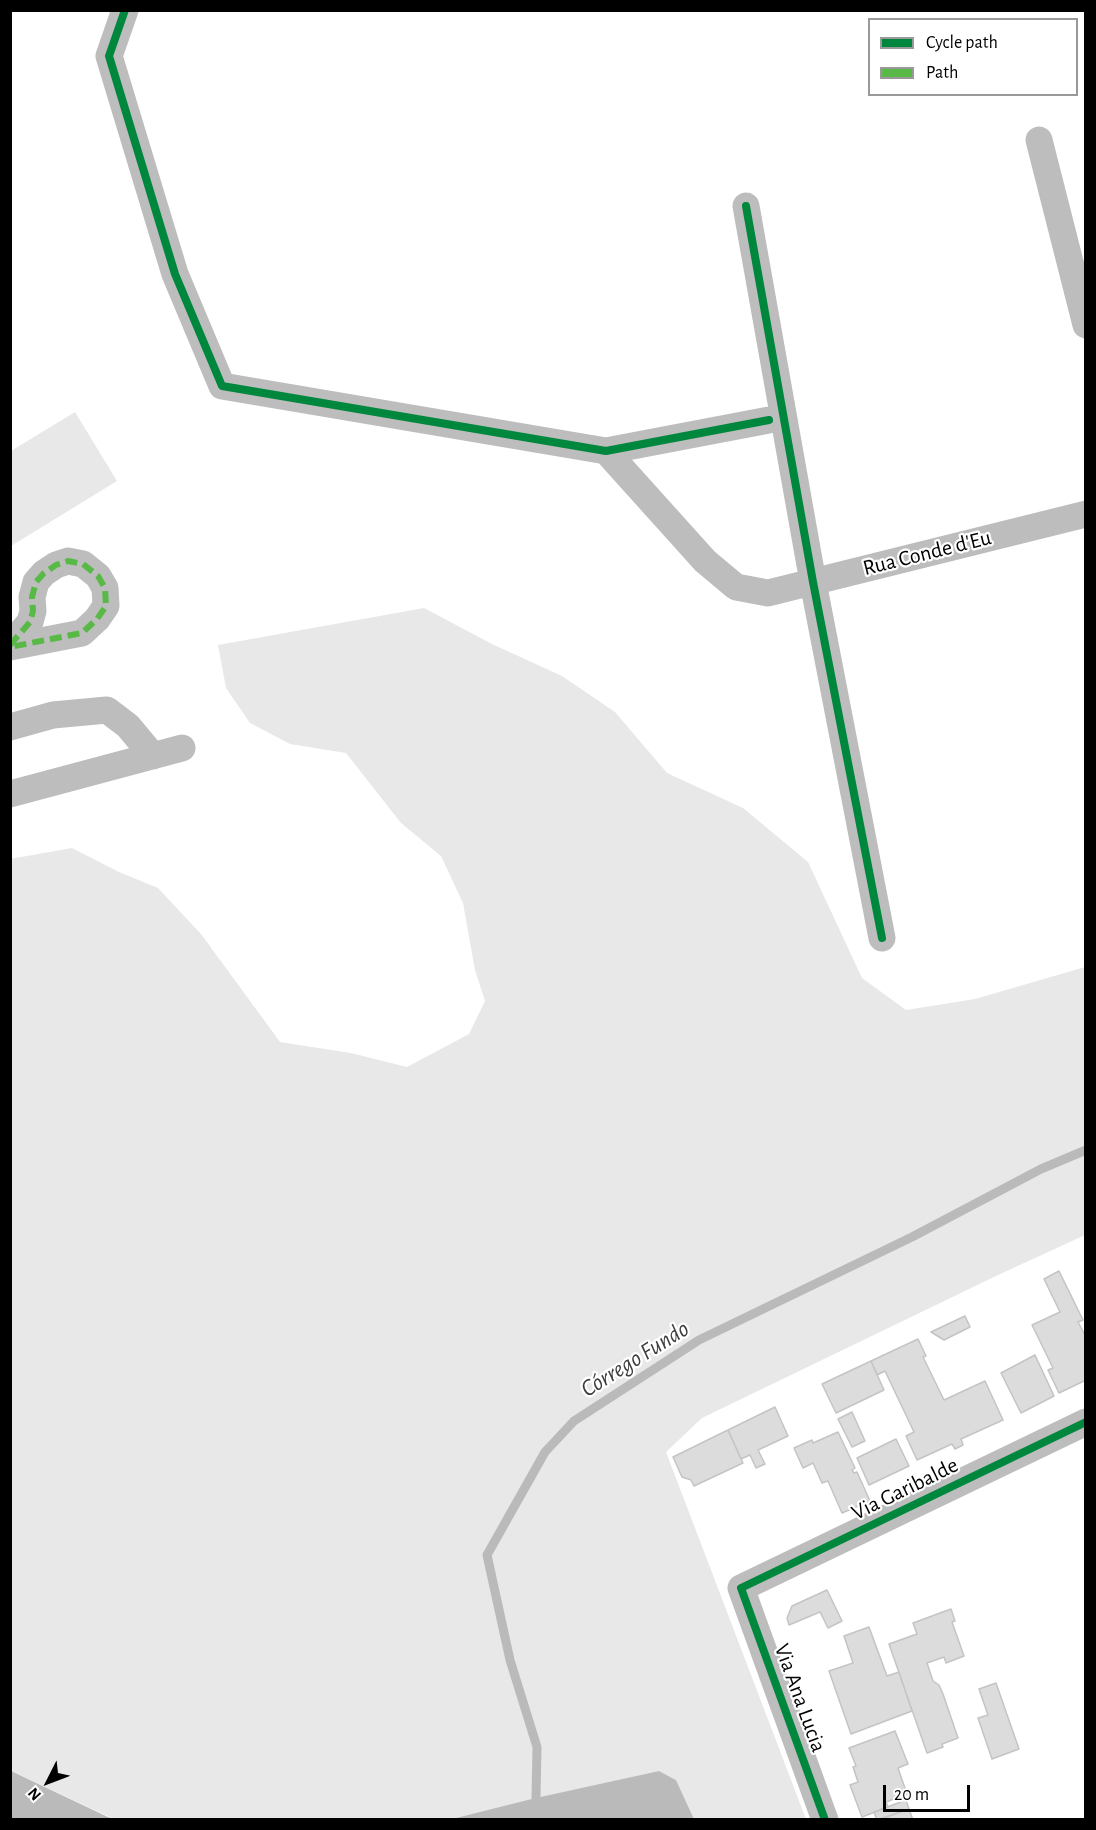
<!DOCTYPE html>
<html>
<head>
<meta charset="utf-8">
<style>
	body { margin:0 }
	#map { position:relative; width:1096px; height:1830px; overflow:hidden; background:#fff; font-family:"Alegreya Sans",sans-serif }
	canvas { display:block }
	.frame { position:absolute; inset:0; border:12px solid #000; pointer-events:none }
	.legend { position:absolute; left:868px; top:18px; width:210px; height:78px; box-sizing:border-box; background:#fff; border:2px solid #999; margin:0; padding:8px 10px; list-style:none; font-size:18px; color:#000 }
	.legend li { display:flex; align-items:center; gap:12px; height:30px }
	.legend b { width:30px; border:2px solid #999 }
	.north { position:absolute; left:18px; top:1752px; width:60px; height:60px; -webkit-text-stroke:4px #fff; paint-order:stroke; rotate:228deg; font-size:16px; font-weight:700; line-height:24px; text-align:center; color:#000 }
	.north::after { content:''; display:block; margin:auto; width:21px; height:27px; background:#000; clip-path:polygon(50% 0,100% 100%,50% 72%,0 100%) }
	.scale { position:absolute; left:883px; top:1785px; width:87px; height:27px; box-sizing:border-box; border:3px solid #000; border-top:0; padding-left:8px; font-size:18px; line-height:21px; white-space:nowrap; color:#000; -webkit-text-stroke:4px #fff; paint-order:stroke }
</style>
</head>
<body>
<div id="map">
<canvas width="1096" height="1830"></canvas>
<div class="frame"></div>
<ul class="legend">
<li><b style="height:8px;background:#00873e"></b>Cycle path</li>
<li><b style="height:8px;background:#58b947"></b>Path</li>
</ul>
<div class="north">N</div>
<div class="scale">20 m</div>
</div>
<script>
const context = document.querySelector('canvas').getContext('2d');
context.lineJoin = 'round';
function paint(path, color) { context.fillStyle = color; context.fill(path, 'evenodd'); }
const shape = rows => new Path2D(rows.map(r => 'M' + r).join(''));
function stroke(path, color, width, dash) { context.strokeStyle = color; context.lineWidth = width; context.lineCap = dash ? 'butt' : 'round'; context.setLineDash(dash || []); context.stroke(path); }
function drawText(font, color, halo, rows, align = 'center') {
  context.font = font + ' "Alegreya Sans",sans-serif'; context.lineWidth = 4.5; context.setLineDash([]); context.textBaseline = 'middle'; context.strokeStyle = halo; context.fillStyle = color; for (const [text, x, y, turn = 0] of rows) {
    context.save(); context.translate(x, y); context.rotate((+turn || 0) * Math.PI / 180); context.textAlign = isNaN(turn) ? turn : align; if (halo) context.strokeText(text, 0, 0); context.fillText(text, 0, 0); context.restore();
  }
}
const green = shape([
	[75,412,117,481,11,546,11,451],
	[424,608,492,644,562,676,615,712,667,773,743,808,808,862,862,978,906,1010,975,999,1085,967,1085,1235,996,1276,702,1418,666,1452,806,1819,694,1819,676,1780,659,1771,452,1819,114,1819,11,1771,10,859,72,848,119,872,158,888,201,934,280,1042,351,1053,407,1067,469,1034,485,1001,475,970,463,903,441,856,401,823,346,753,290,744,250,723,226,688,218,645]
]);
const water = shape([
	[11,1771,108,1817,114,1819,11,1819],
	[659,1771,676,1780,694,1819,452,1819,536,1798]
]);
const stream = shape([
	[536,1798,537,1747,510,1660,487,1555,545,1452,574,1421,699,1340,912,1237,1041,1169,1086,1150]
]);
const building = shape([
	[1059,1271,1083,1320,1078,1322,1086,1337,1086,1380,1059,1393,1048,1370,1053,1368,1032,1325,1060,1312,1044,1279,1059,1271],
	[965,1316,970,1327,944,1340,931,1332,965,1316],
	[918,1339,926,1356,923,1357,944,1400,985,1381,1003,1420,961,1439,963,1445,955,1449,952,1444,917,1460,906,1436,914,1432,885,1371,877,1375,871,1361,918,1339],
	[1035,1355,1054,1396,1021,1413,1001,1373,1035,1355],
	[871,1361,884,1390,836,1413,822,1384,871,1361],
	[775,1407,788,1436,758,1450,765,1464,756,1468,750,1455,741,1459,728,1430,775,1407],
	[852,1412,865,1441,852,1447,838,1419,852,1412],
	[728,1430,743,1463,694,1486,691,1480,682,1477,673,1457,728,1430],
	[838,1432,855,1468,852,1470,854,1473,857,1472,870,1501,842,1513,828,1481,822,1483,813,1463,803,1468,794,1448,812,1440,813,1443,838,1432],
	[896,1439,909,1466,869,1485,857,1458,896,1439],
	[827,1590,842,1621,828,1628,820,1612,789,1625,787,1618,792,1606,827,1590],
	[951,1609,955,1621,952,1622,964,1656,946,1663,944,1657,927,1663,933,1681,939,1685,943,1694,958,1738,942,1744,943,1747,927,1753,889,1644,917,1634,913,1623,951,1609],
	[869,1627,887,1676,899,1672,912,1711,851,1734,829,1671,853,1663,844,1636,869,1627],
	[996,1683,1019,1749,992,1759,978,1718,988,1715,979,1689,996,1683],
	[895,1731,908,1764,898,1768,907,1794,886,1802,888,1807,862,1817,850,1785,858,1782,853,1767,856,1766,849,1748,895,1731],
	[906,1800,909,1809,877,1820,874,1812,906,1800],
	[909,1809,913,1820,878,1820,909,1809]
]);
const street = shape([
	[125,10,109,56,175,274,222,386,606,451,769,420],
	[1039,140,1086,325],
	[746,206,813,582,882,938],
	[606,451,705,561,736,587,768,593,1086,514],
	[10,645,30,622,33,611,32,597,36,582,44,573,56,565,68,561,83,564,98,576,105,588,106,606,97,619,82,633,10,647],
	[10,727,53,715,107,710,128,726,153,756],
	[10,794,182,748],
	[825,1820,741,1588,1086,1422]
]);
const quiet = shape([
	[10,645,30,622,33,611,32,597,36,582,44,573,56,565,68,561,83,564,98,576,105,588,106,606,97,619,82,633,10,647]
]);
const cycleway = shape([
	[125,10,109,56,175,274,222,386,606,451,769,420],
	[746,206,813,582,882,938],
	[825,1820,741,1588,1086,1422]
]);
const streetNames = [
	["Rua Conde d'Eu",927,553,-14],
	["Via Garibalde",905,1489,-26],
	["Via Ana Lucia",800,1698,70]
];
const waterNames = [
	["Córrego Fundo",635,1359,-32]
];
paint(green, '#e8e8e8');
paint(water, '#bababa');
stroke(stream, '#bababa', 9);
paint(building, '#dcdcdc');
stroke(building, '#c4c4c4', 1.5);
stroke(street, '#bdbdbd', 27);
stroke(quiet, '#58b947', 6, [12, 6]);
stroke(cycleway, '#00873e', 8);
drawText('22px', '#000', '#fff', streetNames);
drawText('italic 24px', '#3e3e3e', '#fff', waterNames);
</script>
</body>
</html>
